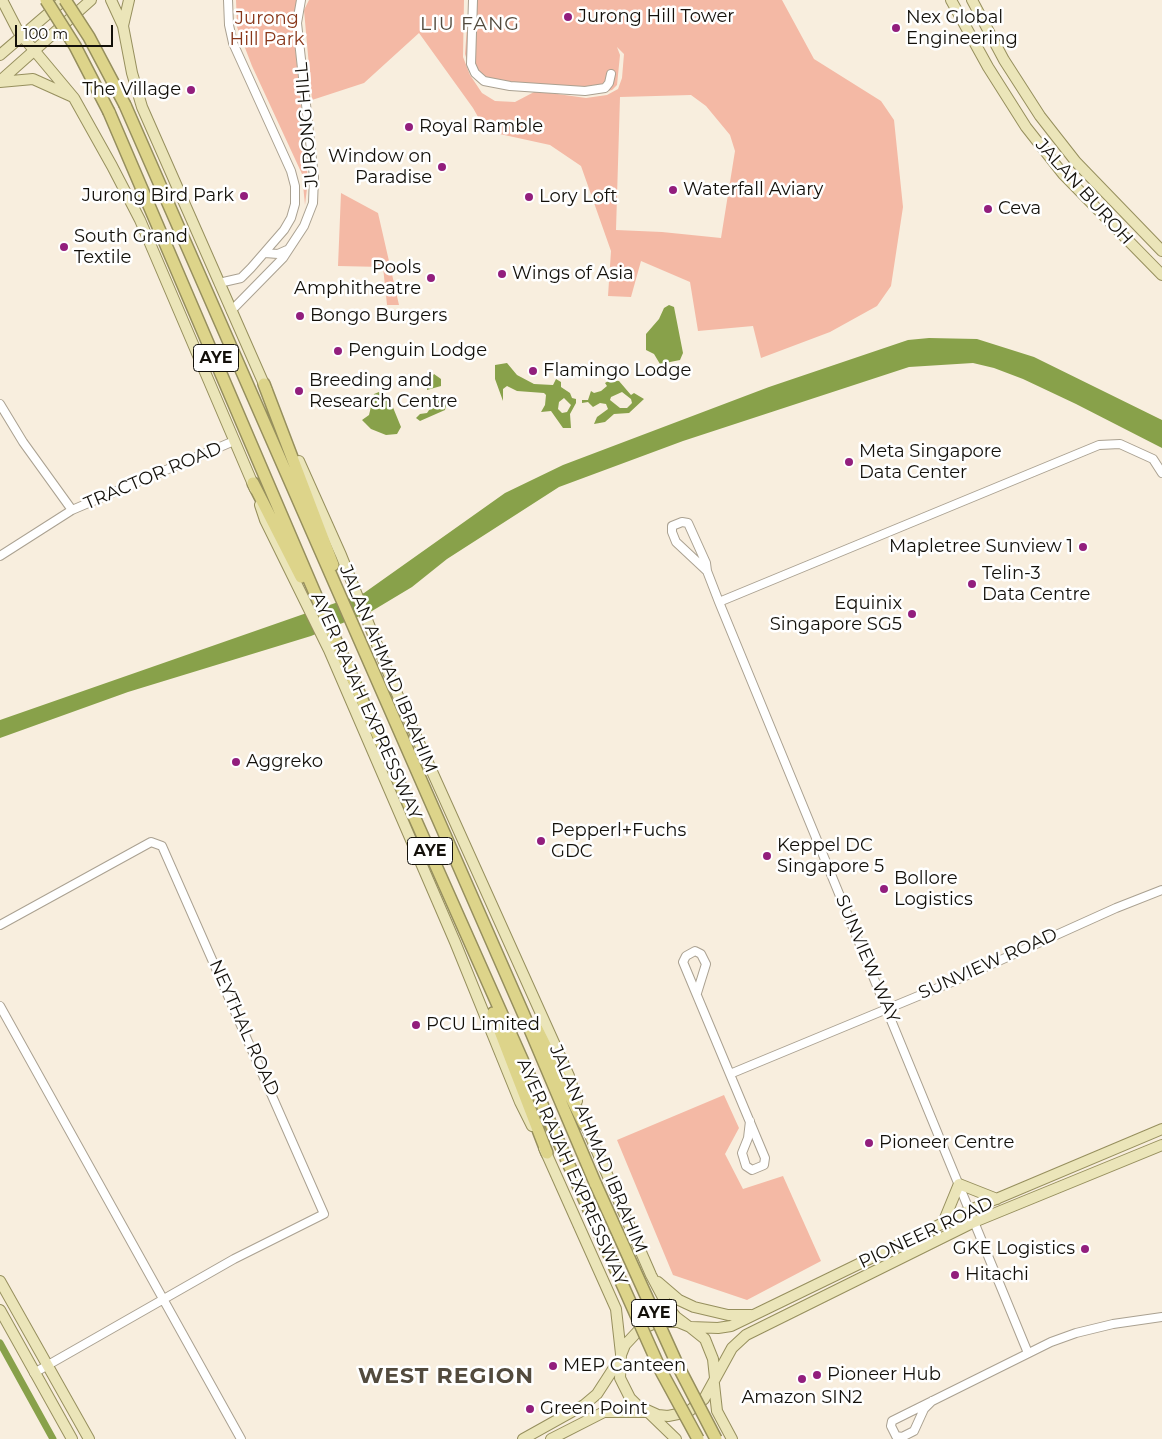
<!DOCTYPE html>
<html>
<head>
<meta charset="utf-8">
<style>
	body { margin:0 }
	#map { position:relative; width:1162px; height:1439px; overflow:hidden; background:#f8eede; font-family:Montserrat,sans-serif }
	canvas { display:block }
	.scale { position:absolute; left:15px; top:25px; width:98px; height:22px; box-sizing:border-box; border:2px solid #13100a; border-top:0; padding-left:6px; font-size:15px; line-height:18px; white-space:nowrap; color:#13100a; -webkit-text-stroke:4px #fff; paint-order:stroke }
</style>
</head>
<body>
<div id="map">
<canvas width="1162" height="1439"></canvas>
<div class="scale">100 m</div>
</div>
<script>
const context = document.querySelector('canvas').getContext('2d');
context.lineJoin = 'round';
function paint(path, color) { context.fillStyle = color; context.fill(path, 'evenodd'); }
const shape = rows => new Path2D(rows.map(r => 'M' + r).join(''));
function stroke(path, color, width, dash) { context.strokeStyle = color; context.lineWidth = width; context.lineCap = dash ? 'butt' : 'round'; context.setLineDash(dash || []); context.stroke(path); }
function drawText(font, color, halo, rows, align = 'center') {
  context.font = font + ' Montserrat,sans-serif'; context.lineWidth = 5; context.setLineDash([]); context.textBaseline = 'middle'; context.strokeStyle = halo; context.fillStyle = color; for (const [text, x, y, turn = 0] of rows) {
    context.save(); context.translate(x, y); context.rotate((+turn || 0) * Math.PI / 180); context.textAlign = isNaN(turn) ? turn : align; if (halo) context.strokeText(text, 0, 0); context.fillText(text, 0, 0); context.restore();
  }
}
const green = shape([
	[236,0,297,0,293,24,308,180,305,205,302,174,252,66,237,27],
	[309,0,464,0,463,57,470,75,482,93,495,101,515,102,536,91,586,98,607,95,618,89,622,78,624,54,617,47,620,55,617,85,612,90,601,93,585,94,534,88,502,89,485,84,471,73,465,54,469,0,782,0,814,59,881,101,894,120,903,207,891,286,877,306,830,332,761,358,753,326,698,331,690,282,641,261,631,297,608,296,611,251,581,166,550,145,486,131,473,108,419,33,364,83,312,100,304,10],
	[691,95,706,106,730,135,735,151,721,238,662,232,616,230,620,97],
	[341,193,378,213,399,305,387,305,383,267,338,266],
	[724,1095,739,1128,725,1154,743,1189,783,1176,821,1261,747,1300,673,1275,617,1140]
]);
const water = shape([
	[669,305,674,307,683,353,680,360,660,364,654,354,646,350,646,334,659,319,664,308],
	[929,338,977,339,1034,357,1162,420,1162,448,1076,404,1023,379,994,368,973,363,909,367,683,441,559,487,447,559,412,587,372,611,311,636,128,692,0,738,0,720,364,593,505,493,563,465,769,387,908,340],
	[507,363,517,375,534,384,553,385,556,379,561,382,561,387,570,393,572,398,576,399,576,403,570,414,571,428,563,428,551,411,541,412,545,405,546,395,544,393,517,391,507,386,503,389,503,401,495,379,495,365],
	[564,398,571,405,567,412,562,413,558,409,559,402],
	[434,374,441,379,441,386,427,390,427,382],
	[610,380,619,381,631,395,634,393,644,399,629,413,614,414,605,422,594,424,597,417,608,409,606,404,600,403,593,407,588,402,582,403,582,400,588,400,591,391,594,393,601,391,607,386,605,383],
	[622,392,631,399,632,403,627,408,620,408,610,400,611,397],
	[379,392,392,405,401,427,397,434,386,435,371,429,362,420,369,415,374,394],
	[438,397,447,401,445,410,420,421,416,418,420,414,427,413]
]);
const canal = shape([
	[0,1343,53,1439]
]);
const minor = shape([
	[473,0,471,64,475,73,484,81,510,86,585,91,605,88,609,83,611,74],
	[265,253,278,254,287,250],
	[219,283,241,278,251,268,284,230,291,218,295,204,295,186,291,171,233,43,229,25,228,0],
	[231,311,283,258,304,226,313,203,314,177,297,23,301,0],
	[0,404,23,442,72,510],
	[0,556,72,510,234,441],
	[707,571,676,542,672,532,672,526,682,522,688,523,706,563,707,571,719,602,1028,1353],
	[719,602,1099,445,1120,444,1153,459,1162,473],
	[0,925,151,842,162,846,324,1214,234,1259,34,1373],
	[697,993,706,964,701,954,695,951,686,956,683,962,765,1158,764,1165,752,1170,746,1166,742,1153,748,1138,750,1121],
	[0,1006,241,1439],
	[730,1074,952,982,1116,908,1162,890],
	[932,1401,924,1409,914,1431,902,1437,896,1436,891,1426,892,1421,1051,1342,1076,1333,1113,1324,1162,1317]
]);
const major = shape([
	[2,0,18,31,74,98,112,166,140,220,255,489],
	[111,0,123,26,132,73,142,107,267,391],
	[951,0,988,67,1026,127,1063,174,1162,275],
	[972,0,1004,60,1040,116,1076,162,1162,251],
	[123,26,129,0],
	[0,55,64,0],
	[0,81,91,0],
	[0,82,33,79,73,97],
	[299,461,341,555,394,687,569,1076,577,1101],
	[260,505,265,520,329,650,455,942,520,1102,532,1126],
	[582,1117,651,1275,668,1307,676,1317,688,1326],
	[544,1148,616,1309,621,1354],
	[943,1223,959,1184,997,1199],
	[0,1281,89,1439],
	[658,1282,679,1300,694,1307,728,1315,751,1315],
	[0,1310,72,1439],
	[691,1327,718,1328,731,1326,970,1210,1162,1129],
	[715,1378,713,1359,705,1339,690,1327,678,1322,658,1322,639,1330,625,1345,621,1355,620,1378,630,1398,638,1406,658,1415,668,1416,688,1412,704,1399,732,1348,746,1335,974,1222,1162,1145],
	[714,1384,717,1411,732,1439],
	[649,1413,676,1439],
	[523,1439,584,1405,597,1394,619,1360],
	[551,1439,604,1412,646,1412]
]);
const highway = shape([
	[125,105,523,1013,596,1185],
	[109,112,320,605,581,1192],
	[264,384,333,565],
	[253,483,301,577],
	[493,1013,547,1153],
	[537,1029,584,1124]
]);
const highwayBridge = shape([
	[46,0,75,46,109,112],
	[65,0,89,37,125,105],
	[596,1185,677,1364,716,1439],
	[581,1192,661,1371,698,1439]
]);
const markers = [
	[568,17,5,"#921e7d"],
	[896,28,5,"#921e7d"],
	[191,90,5,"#921e7d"],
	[409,127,5,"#921e7d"],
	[442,167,5,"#921e7d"],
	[673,190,5,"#921e7d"],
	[244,196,5,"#921e7d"],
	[529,197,5,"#921e7d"],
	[988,209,5,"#921e7d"],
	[64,247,5,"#921e7d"],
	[502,274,5,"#921e7d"],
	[431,278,5,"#921e7d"],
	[300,316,5,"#921e7d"],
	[338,351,5,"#921e7d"],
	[533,371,5,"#921e7d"],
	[299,391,5,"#921e7d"],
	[849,462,5,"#921e7d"],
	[1083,547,5,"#921e7d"],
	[972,584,5,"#921e7d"],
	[912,614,5,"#921e7d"],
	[236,762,5,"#921e7d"],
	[541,841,5,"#921e7d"],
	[767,856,5,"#921e7d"],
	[884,889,5,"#921e7d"],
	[416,1025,5,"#921e7d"],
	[869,1143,5,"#921e7d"],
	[1085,1249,5,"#921e7d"],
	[955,1275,5,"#921e7d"],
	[553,1366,5,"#921e7d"],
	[817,1375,5,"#921e7d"],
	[802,1379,5,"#921e7d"],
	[530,1409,5,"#921e7d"]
];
const shields = [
	[216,358,45],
	[430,851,45],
	[654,1313,45]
];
const shieldNames = [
	["AYE",216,358],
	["AYE",430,851],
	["AYE",654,1313]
];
const poiNames = [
	["Jurong Hill Tower",578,17],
	["Nex Global",906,18],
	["Engineering",906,39],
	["The Village",181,90,"right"],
	["Royal Ramble",419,127],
	["Window on",432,157,"right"],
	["Paradise",432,178,"right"],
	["Waterfall Aviary",683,190],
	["Jurong Bird Park",234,196,"right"],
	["Lory Loft",539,197],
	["Ceva",998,209],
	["South Grand",74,237],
	["Textile",74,258],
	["Pools",421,268,"right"],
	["Amphitheatre",421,289,"right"],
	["Wings of Asia",512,274],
	["Bongo Burgers",310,316],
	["Penguin Lodge",348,351],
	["Flamingo Lodge",543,371],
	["Breeding and",309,381],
	["Research Centre",309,402],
	["Meta Singapore",859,452],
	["Data Center",859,473],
	["Mapletree Sunview 1",1073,547,"right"],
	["Telin-3",982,574],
	["Data Centre",982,595],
	["Equinix",902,604,"right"],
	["Singapore SG5",902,625,"right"],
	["Aggreko",246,762],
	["Pepperl+Fuchs",551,831],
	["GDC",551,852],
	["Keppel DC",777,846],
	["Singapore 5",777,867],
	["Bollore",894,879],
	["Logistics",894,900],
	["PCU Limited",426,1025],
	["Pioneer Centre",879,1143],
	["GKE Logistics",1075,1249,"right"],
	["Hitachi",965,1275],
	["MEP Canteen",563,1366],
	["Pioneer Hub",827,1375],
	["Amazon SIN2",802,1398,"center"],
	["Green Point",540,1409]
];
const parkNames = [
	["Jurong",267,19],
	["Hill Park",267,40]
];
const streetNames = [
	["JURONG HILL",307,125,-95],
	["JALAN BUROH",1084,192,48],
	["TRACTOR ROAD",153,476,-23],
	["JALAN AHMAD IBRAHIM",388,669,67],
	["AYER RAJAH EXPRESSWAY",366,706,66],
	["SUNVIEW WAY",867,959,67],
	["SUNVIEW ROAD",988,964,-24],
	["NEYTHAL ROAD",244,1028,66],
	["JALAN AHMAD IBRAHIM",598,1149,67],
	["AYER RAJAH EXPRESSWAY",572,1172,66],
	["PIONEER ROAD",926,1233,-25]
];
const neighbourhoodNames = [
	["LIU FANG",470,24]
];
const districtNames = [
	["WEST REGION",446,1377]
];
paint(green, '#f4b9a5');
paint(water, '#88a14a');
stroke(canal, '#88a14a', 7);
stroke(minor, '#aaa191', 10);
stroke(major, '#968f5d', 12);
stroke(highway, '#968f5d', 14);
stroke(minor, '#fff', 8);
stroke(major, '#ebe5b9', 10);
stroke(highway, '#ddd48a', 11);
stroke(highwayBridge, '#968f5d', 14, []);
stroke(highwayBridge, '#ddd48a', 11);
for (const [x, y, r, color] of markers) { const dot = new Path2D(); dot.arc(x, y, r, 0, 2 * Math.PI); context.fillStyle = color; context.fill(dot); stroke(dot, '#fff', 2); }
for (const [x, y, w] of shields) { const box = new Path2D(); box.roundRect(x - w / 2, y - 13.5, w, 27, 4); context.fillStyle = '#fff'; context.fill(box); stroke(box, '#13100a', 1); }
drawText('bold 16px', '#13100a', null, shieldNames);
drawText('18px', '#13100a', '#fff', poiNames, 'left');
drawText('18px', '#88371a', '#fff', parkNames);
drawText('18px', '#13100a', '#fff', streetNames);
context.letterSpacing = '1px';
drawText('19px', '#524a3d', '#fff', neighbourhoodNames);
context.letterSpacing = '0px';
context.letterSpacing = '1px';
drawText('bold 22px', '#524a3d', '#fff', districtNames);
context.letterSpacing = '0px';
</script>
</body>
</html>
